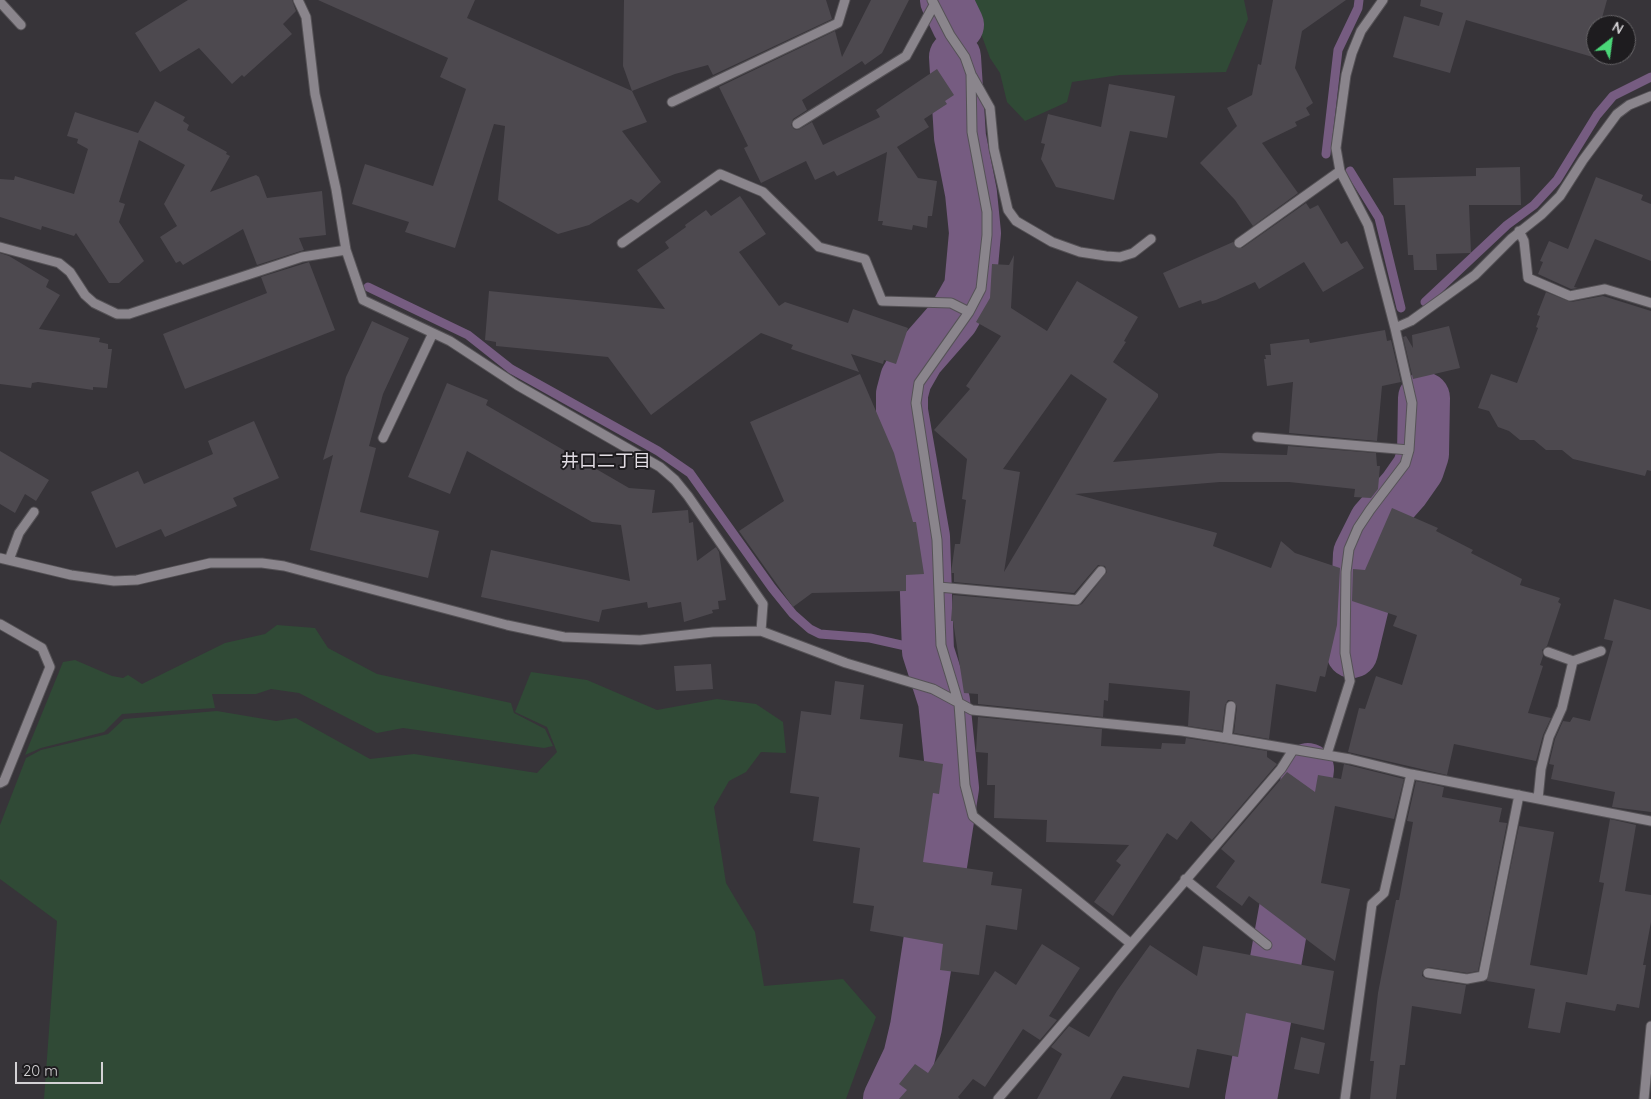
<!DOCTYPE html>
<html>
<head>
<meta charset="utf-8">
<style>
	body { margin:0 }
	#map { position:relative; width:1651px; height:1099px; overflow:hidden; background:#373439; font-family:Quicksand,sans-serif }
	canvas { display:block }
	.north { position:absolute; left:1586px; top:15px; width:50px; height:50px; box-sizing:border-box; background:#1e1c1f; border:1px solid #676568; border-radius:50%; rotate:30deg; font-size:14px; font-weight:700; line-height:20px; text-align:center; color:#d4d2d5 }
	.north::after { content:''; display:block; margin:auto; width:18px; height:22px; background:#4ad778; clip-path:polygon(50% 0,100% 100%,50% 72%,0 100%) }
	.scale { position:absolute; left:15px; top:1062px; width:88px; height:22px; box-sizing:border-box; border:2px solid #d4d2d5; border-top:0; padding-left:6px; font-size:15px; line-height:18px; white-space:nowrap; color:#d4d2d5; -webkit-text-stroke:4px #1e1c1f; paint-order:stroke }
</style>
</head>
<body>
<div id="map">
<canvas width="1651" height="1099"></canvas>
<div class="north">N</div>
<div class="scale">20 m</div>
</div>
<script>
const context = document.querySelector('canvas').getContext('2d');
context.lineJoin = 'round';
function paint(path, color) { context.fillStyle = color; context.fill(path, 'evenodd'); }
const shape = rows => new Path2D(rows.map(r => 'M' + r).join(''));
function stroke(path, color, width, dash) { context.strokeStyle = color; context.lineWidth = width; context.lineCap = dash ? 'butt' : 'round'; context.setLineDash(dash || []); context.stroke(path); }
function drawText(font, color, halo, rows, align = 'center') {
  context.font = font + ' Quicksand,"Noto Sans JP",sans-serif'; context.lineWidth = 4; context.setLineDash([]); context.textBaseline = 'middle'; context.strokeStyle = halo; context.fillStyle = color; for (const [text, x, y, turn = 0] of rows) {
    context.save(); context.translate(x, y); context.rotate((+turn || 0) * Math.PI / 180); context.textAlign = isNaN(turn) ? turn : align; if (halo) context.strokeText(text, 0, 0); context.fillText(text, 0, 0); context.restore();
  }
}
const green = shape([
	[960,0,1244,0,1248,19,1226,72,1120,75,1072,82,1067,102,1025,121,1007,102,1000,73,990,58,976,20,963,7],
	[277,625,315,628,328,648,377,674,511,703,514,713,545,729,553,746,544,748,403,728,377,733,299,693,271,689,256,694,212,694,215,708,122,714,104,732,41,748,25,755,63,662,75,660,112,676,123,678,128,675,142,684,225,643,265,634],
	[531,672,587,680,657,710,717,699,756,704,783,722,786,753,761,752,746,772,729,781,714,807,726,883,755,932,764,986,843,979,876,1017,846,1099,44,1099,57,921,0,879,0,825,26,758,41,750,108,734,124,719,217,711,276,721,296,718,370,759,414,754,537,773,557,752,547,727,515,712]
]);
const stream = shape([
	[1326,154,1338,50,1358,8,1359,0],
	[1350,171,1379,218,1401,308],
	[368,287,468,335,511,369,658,451,690,473,772,588,793,614,810,629,820,634,870,638,928,651],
	[1425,302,1507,225,1534,205,1557,180,1597,115,1613,96,1651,77]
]);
const river = shape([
	[946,0,958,25],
	[1352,652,1364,602,1358,577,1359,554,1375,522,1404,489,1418,469,1423,454,1424,398],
	[889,1099,909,1057,916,1027,953,788,944,701,928,651,924,537,902,411,902,394,906,379,918,358,953,318,970,288,975,233,971,193,960,137,955,57],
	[1251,1099,1303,808,1308,769]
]);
const building = shape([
	[188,0,292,0,296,11,283,24,292,34,244,77,242,75,232,84,199,48,160,72,135,33],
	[318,0,475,0,467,18,632,91,623,66,624,0,826,0,832,19,713,75,708,65,675,74,632,91,647,122,622,131,661,182,638,203,631,199,589,225,558,234,498,200,505,126,494,124,455,248,405,232,409,222,352,204,365,164,433,186,466,89,440,77,448,58],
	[871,0,909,0,882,53,865,65,862,61,802,100,807,110,793,119,791,125,794,129,798,130,812,122,823,145,880,117,876,110,937,69,954,95,945,101,947,104,924,119,929,127,897,147,918,178,937,181,932,216,928,216,927,228,913,225,912,230,882,225,883,221,878,221,887,152,837,176,834,171,815,180,806,161,761,183,744,148,748,146,719,87,835,31,842,57],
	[1273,0,1346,0,1302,31,1295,68,1313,103,1306,108,1310,115,1295,122,1297,126,1262,143,1298,193,1253,226,1235,200,1200,163,1237,126,1227,108,1252,95,1258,64,1261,65],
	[1421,0,1607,0,1600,25,1596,25,1596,58,1466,20,1450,73,1393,57,1404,16,1439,26,1443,13,1420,6],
	[1109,84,1175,96,1167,138,1130,131,1114,200,1056,187,1041,159,1045,144,1041,143,1048,114,1101,127],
	[155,101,185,117,183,121,189,125,187,130,227,152,226,154,230,156,210,192,256,175,259,177,267,198,322,191,326,235,299,238,304,250,257,265,243,229,183,265,180,261,176,263,160,237,177,226,164,204,185,165,139,140,119,202,125,204,119,222,144,261,119,283,109,283,76,233,74,236,42,226,41,230,0,217,0,179,14,180,15,176,74,194,88,149,77,143,78,139,67,136,75,112,138,133],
	[1520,167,1521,205,1469,205,1471,253,1436,254,1437,270,1414,270,1413,255,1408,255,1405,205,1394,205,1393,178,1476,176,1476,168],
	[1596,177,1643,195,1641,200,1651,204,1651,261,1595,239,1574,287,1578,288,1571,289,1538,274,1543,262,1540,261,1549,241,1568,249],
	[740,196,766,234,739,252,779,306,785,302,848,323,853,309,908,328,896,364,884,360,883,364,851,354,859,372,791,349,793,345,761,333,651,415,608,357,496,346,496,342,485,340,489,291,665,309,637,270,669,248,665,242,686,227,685,225,706,210,711,216],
	[1306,203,1310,209,1318,205,1341,244,1347,241,1364,268,1323,292,1304,262,1259,289,1255,282,1216,300,1202,304,1201,300,1179,308,1163,273,1233,242,1236,248,1242,248],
	[0,253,9,256,49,280,46,287,60,295,39,329,100,338,99,342,108,344,108,349,112,349,107,388,93,387,93,390,38,382,32,383,31,388,0,384],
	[1014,255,1011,308,1047,331,1077,281,1138,317,1124,341,1126,342,1113,362,1158,394,1158,397,1113,462,1219,453,1287,455,1288,446,1376,453,1377,466,1380,466,1378,489,1371,498,1354,497,1355,489,1289,482,1220,482,1075,494,1217,533,1213,546,1271,568,1281,541,1295,553,1340,568,1337,625,1325,677,1320,676,1316,692,1276,684,1269,739,1234,733,1237,706,1232,700,1228,700,1225,705,1222,731,1188,726,1190,691,1109,683,1108,701,1104,700,1103,717,978,704,978,694,964,693,953,621,951,621,953,595,1077,606,1082,604,1107,572,1105,566,1098,565,1074,593,954,582,954,573,951,573,955,544,960,544,966,500,962,499,967,459,934,430,970,389,966,386,1001,336,976,322,990,298,992,264,1009,265],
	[1071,374,1107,399,1004,572,1020,472,1003,469],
	[309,262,335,330,185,389,163,334,267,293,261,277],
	[1546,292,1571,302,1603,296,1651,311,1651,471,1647,470,1645,476,1573,459,1562,450,1546,450,1534,440,1520,440,1509,431,1498,427,1489,411,1478,408,1491,374,1517,383,1538,328,1536,327,1540,316,1537,315],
	[372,321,409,338,383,394,369,446,376,448,360,512,439,531,428,578,310,550,333,455,323,460,346,377],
	[1449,326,1460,368,1413,379,1403,337,1406,336,1413,348,1412,335],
	[1385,330,1387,341,1391,340,1401,382,1382,386,1377,441,1289,433,1293,382,1267,386,1264,359,1266,359,1265,355,1271,355,1270,344,1309,339,1310,343],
	[860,374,894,453,913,522,916,522,924,574,906,575,906,591,812,593,793,607,739,531,784,501,750,422],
	[447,383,488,400,486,405,629,488,655,490,652,513,688,510,689,523,693,522,697,561,716,547,719,552,726,600,718,601,719,609,712,610,713,613,684,622,681,602,648,608,647,602,602,610,599,622,481,597,491,550,630,581,621,525,592,522,467,451,450,494,408,477],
	[254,421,279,478,233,498,237,506,165,537,161,529,116,548,91,492,138,471,144,484,213,454,208,441],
	[0,451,49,480,36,501,25,494,15,513,0,504],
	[1392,508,1438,528,1436,531,1473,550,1471,553,1522,579,1520,585,1560,598,1558,602,1561,604,1547,646,1542,650,1543,656,1540,665,1543,666,1528,713,1551,718,1543,735,1536,761,1454,744,1447,775,1348,752,1359,708,1365,709,1376,676,1402,685,1417,635,1393,626,1397,616,1352,601,1353,569,1365,570],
	[1614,599,1651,610,1651,812,1612,807,1615,792,1551,779,1554,765,1549,764,1555,739,1563,721,1570,722,1573,717,1590,721,1613,641,1604,639],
	[711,664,713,689,676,691,674,666],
	[835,681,864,685,860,719,903,724,899,757,943,764,939,794,933,793,923,862,993,872,991,885,1022,889,1017,930,986,925,979,975,940,970,943,944,870,931,874,906,853,903,860,848,813,841,819,797,790,793,801,711,831,715],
	[978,717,1102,729,1101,746,1161,749,1162,743,1185,744,1186,738,1226,744,1267,751,1267,757,1277,764,1212,840,1191,821,1177,840,1167,833,1113,916,1094,902,1121,865,1116,861,1129,845,1046,842,1047,820,994,818,995,785,987,785,988,753,976,752],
	[1344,764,1404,779,1394,819,1335,806,1321,883,1350,889,1335,961,1249,896,1242,906,1216,887,1235,861,1221,849,1287,772,1315,792,1318,775,1341,779],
	[1416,781,1444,787,1442,797,1502,808,1499,822,1507,823,1478,971,1467,973,1428,967,1422,972,1422,976,1427,979,1466,985,1461,1014,1412,1006,1405,1065,1400,1065,1396,1099,1370,1099,1374,1061,1370,1061,1378,993,1396,900,1399,900,1413,822,1407,821],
	[1610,819,1636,825,1625,891,1651,895,1651,922,1643,965,1646,965,1639,1008,1617,1004,1615,1011,1566,1002,1560,1033,1528,1028,1535,989,1487,981,1519,826,1554,832,1530,965,1587,975,1604,883,1599,882],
	[1042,944,1080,968,1049,1016,1057,1020,1040,1040,1023,1029,985,1087,973,1079,958,1097,960,1099,899,1099,907,1090,899,1084,915,1064,928,1073,995,971,1016,985],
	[1150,945,1197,976,1203,946,1334,971,1324,1030,1246,1013,1238,1057,1197,1049,1189,1088,1123,1076,1110,1099,1037,1099,1062,1054,1051,1047,1069,1026,1089,1037,1117,991],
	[1301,1037,1325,1043,1319,1074,1294,1069]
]);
const minor = shape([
	[298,0,306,17,315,94,336,189,346,250,363,300,450,341,517,385,660,467,675,480,688,496,763,604,761,631,846,663,933,689,972,710,1182,731,1227,738,1350,759,1411,774,1651,821],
	[932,0,950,35,965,57,971,74,972,132,987,212,987,235,981,289,969,312,919,383,916,403,937,540,941,645,959,704,965,785,973,816,1130,943],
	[0,2,21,25],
	[972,76,990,108,994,149,1008,210,1016,221,1052,242,1080,252,1106,256,1120,257,1133,253,1151,239],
	[672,102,838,23,845,0],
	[797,124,906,56,934,5],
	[1519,231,1524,241,1528,278,1570,296,1605,289,1651,303],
	[622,243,720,174,763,192,819,247,865,259,882,301,951,303,969,312],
	[1239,243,1340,171],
	[0,247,59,263,70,272,85,295,94,303,117,314,129,314,302,257,346,250],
	[1395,328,1411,321,1475,275,1512,238,1541,215,1560,196,1583,160,1617,114,1629,105,1651,96],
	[1257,437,1409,450],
	[383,438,433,333],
	[0,558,71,575,114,581,137,580,210,563,262,563,284,566,507,625,564,637,640,640,713,632,761,631],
	[9,560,19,533,34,512],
	[939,587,1077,600,1101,571],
	[0,624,42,648,50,667,4,781,0,783],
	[1573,661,1601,651],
	[1227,738,1231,706],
	[1327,754,1350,681,1345,653,1346,572,1349,549,1358,528,1370,510,1405,464,1409,450,1412,403,1395,328,1368,225,1340,171,1336,148,1346,75,1352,53,1361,31,1383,0],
	[1538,799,1541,769,1549,737,1562,708,1573,661,1548,652],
	[1185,879,1267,945],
	[1428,973,1467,979,1483,976,1519,795],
	[998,1099,1281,769,1293,750],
	[1345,1099,1372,904,1384,893,1411,774],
	[1644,1099,1651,1026]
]);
const neighbourhoodNames = [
	["井口二丁目",606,462]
];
paint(green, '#304a36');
stroke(stream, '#765c81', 9);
stroke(river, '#765c81', 52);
paint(building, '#4d494f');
stroke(minor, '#555256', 11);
stroke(minor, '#8a858c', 9);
drawText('18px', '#e2dde4', '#1e1c1f', neighbourhoodNames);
</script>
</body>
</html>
